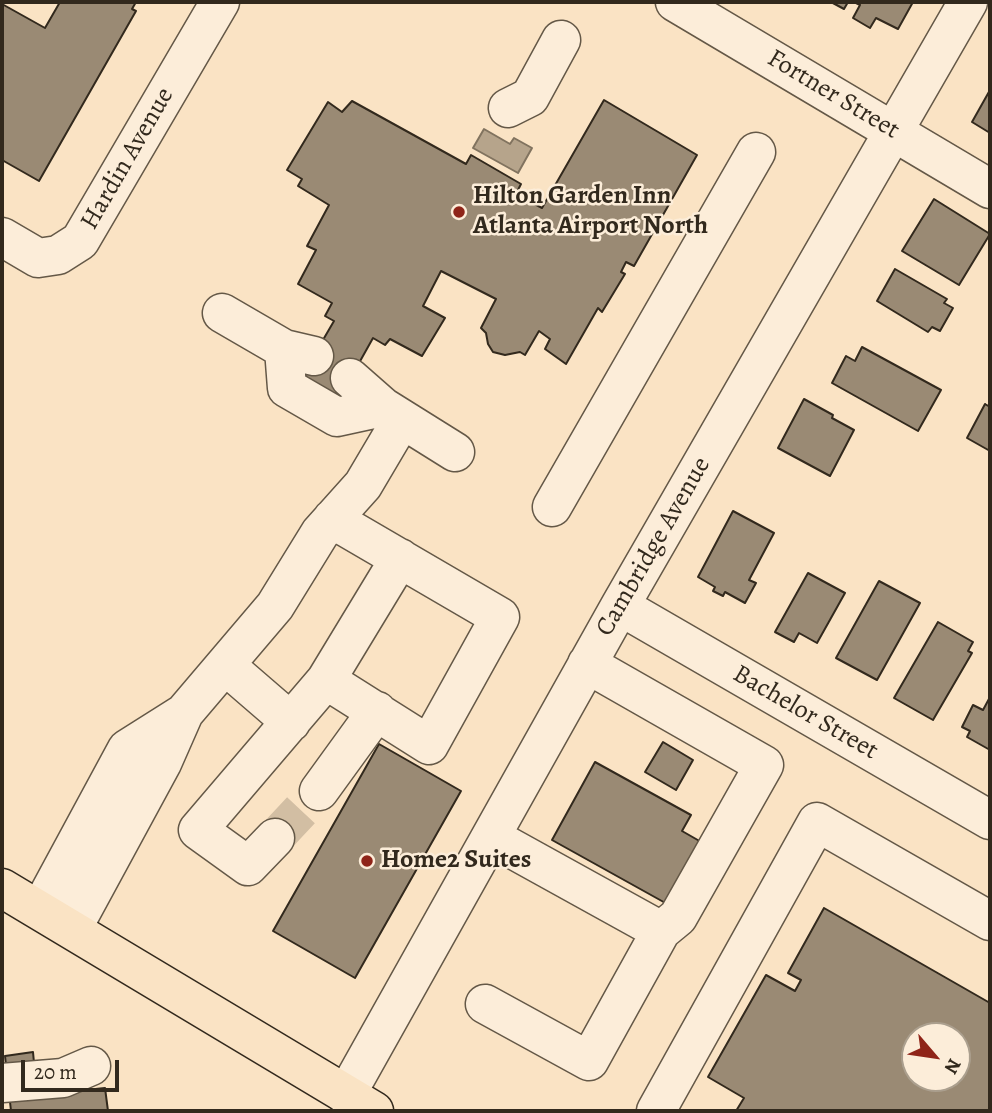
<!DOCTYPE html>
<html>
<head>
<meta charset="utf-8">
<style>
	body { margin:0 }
	#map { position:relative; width:992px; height:1113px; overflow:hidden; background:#fae3c4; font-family:Alegreya,serif }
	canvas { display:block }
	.frame { position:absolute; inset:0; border:4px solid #32291d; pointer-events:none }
	.north { position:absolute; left:901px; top:1022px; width:70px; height:70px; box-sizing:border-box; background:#fcedd9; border:2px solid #ab9f8e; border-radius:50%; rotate:119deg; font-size:19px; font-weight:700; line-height:28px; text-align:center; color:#32291d }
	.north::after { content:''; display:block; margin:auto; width:24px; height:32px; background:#8f2418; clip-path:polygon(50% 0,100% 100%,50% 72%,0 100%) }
	.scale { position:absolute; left:21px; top:1060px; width:98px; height:32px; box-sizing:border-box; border:4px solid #32291d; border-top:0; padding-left:9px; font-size:21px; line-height:24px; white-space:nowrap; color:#32291d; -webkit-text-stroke:5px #fcedd9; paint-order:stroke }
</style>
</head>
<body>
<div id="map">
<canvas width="992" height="1113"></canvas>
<div class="frame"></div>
<div class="north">N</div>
<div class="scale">20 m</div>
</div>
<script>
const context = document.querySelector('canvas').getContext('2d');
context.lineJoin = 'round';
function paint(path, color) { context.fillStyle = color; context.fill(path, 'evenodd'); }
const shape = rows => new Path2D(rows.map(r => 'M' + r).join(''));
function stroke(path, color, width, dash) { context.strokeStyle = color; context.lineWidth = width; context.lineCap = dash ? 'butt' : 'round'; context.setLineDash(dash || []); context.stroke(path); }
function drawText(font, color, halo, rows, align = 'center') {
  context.font = font + ' Alegreya,serif'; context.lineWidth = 5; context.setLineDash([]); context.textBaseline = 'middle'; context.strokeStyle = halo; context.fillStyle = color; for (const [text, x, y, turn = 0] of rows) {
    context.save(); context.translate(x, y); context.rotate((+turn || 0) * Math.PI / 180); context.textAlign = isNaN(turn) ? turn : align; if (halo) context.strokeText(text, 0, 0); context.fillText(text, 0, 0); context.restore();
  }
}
const water = shape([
	[484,129,510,144,514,138,532,148,518,173,473,148,484,129]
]);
const building = shape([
	[60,2,136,2,132,9,136,11,39,181,2,160,2,4,45,28,60,2],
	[831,2,848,2,844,9,831,2],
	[854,2,913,2,898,29,876,18,870,28,853,18,860,5,854,2],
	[990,90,990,133,972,122,990,90],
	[604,100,697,155,634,266,626,262,621,272,625,274,602,312,598,308,566,364,545,349,550,339,539,331,525,355,520,352,505,355,493,352,488,344,486,333,481,328,496,299,441,271,423,306,445,318,422,356,390,339,385,345,373,338,340,397,302,376,334,321,325,316,332,303,298,284,316,250,307,246,329,205,298,186,302,179,287,170,328,102,342,112,352,101,466,164,471,155,521,184,516,194,542,208,604,100],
	[934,199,990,234,959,285,902,251,934,199],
	[895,269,947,299,944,303,953,308,940,331,932,327,928,332,877,301,895,269],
	[862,347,941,390,918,431,832,383,846,356,855,361,862,347],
	[804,399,833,415,832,418,854,430,830,476,778,448,804,399],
	[985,404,990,407,990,451,967,438,985,404],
	[733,511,774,533,749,580,756,583,745,603,725,592,723,596,713,591,715,587,698,577,733,511],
	[808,573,845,593,817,643,799,633,794,642,775,632,808,573],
	[879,581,920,603,877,680,836,658,879,581],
	[938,622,973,642,968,651,972,653,933,720,894,698,938,622],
	[990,697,990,750,967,737,970,731,962,727,973,705,983,710,990,697],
	[663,742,693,760,676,790,645,772,663,742],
	[379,744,461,791,355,978,273,931,379,744],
	[595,762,691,815,682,831,703,843,669,905,552,840,595,762],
	[824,908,990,1003,990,1111,736,1111,744,1098,708,1077,766,975,795,991,801,980,788,973,824,908],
	[915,1036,957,1036,957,1078,915,1078,915,1036],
	[33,1052,37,1095,105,1088,108,1111,11,1111,5,1056,33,1052]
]);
const minorTunnel = shape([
	[275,838,319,791]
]);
const minor = shape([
	[675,2,990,189],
	[508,108,530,97,561,40],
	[2,237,38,258,58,255,80,241,220,2],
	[222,313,284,349,314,356],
	[284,349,287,388,337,417,383,407],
	[350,378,383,407,455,452],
	[552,507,756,152],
	[620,606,990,820],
	[587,664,764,765,678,917,661,931],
	[225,665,291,722],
	[326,680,429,745,500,617,332,519],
	[184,713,275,606,320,533,363,485,402,419],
	[319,791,377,711],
	[275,838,248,866,198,830,326,680,400,558],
	[40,910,127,749,184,713,162,763,72,929],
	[485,1004,589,1061,661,931,491,837],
	[2,1083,63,1078,91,1066],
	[346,1095,620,606,968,2],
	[656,1111,817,822,990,921]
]);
const major = shape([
	[2,888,374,1111]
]);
const markers = [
	[459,212,7,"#8f2418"],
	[367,861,7,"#8f2418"]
];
const streetNames = [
	["Fortner Street",833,95,31],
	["Hardin Avenue",128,159,-60],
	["Cambridge Avenue",654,547,-60],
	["Bachelor Street",805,713,30]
];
const poiNames = [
	["Hilton Garden Inn",473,197],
	["Atlanta Airport North",473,227],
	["Home2 Suites",381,861]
];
paint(water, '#b6a48b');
stroke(water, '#81735f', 2);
paint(building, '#9a8a74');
stroke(building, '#32291d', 2);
stroke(minorTunnel, '#d2bea3', 38, [38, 19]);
stroke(minor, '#645847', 41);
stroke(major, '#32291d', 41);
stroke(minor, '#fcedd9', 38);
stroke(major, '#fae3c4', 38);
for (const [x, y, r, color] of markers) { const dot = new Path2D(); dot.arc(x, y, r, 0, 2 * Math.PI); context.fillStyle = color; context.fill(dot); stroke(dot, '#fcedd9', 2.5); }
drawText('26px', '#32291d', '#fcedd9', streetNames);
drawText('bold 26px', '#32291d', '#fcedd9', poiNames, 'left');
</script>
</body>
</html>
